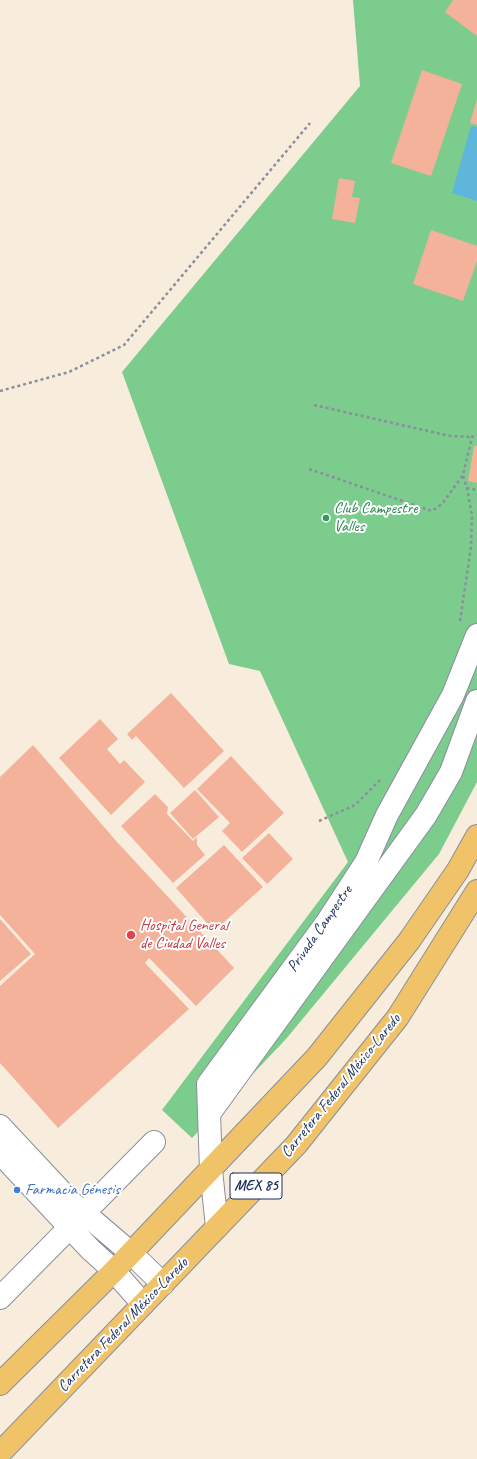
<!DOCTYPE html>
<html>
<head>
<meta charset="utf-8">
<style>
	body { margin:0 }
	canvas { display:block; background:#f8eddc }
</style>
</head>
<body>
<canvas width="477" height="1459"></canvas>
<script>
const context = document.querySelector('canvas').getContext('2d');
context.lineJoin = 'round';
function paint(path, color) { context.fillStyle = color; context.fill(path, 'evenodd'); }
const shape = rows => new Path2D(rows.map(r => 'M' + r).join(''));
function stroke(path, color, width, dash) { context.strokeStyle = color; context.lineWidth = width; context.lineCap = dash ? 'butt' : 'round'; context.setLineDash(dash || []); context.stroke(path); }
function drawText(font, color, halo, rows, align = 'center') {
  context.font = font + ' Caveat,sans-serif'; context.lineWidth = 4; context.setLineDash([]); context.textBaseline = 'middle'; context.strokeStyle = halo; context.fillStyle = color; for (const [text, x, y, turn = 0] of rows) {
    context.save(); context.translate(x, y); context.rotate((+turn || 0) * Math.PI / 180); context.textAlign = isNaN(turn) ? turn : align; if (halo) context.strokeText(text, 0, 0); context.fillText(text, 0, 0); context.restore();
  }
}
const green = shape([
	[353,0,477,0,477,782,439,854,286,1039,192,1138,162,1110,348,862,260,671,229,664,122,372,360,86]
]);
const water = shape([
	[471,126,477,127,477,201,452,193]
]);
const building = shape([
	[453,0,477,0,477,36,445,12],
	[422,70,462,84,431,176,391,163],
	[477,99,477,125,470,123],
	[339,178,355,181,352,197,360,198,355,223,332,219],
	[431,230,477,246,477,261,463,301,413,284],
	[474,446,477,446,477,483,468,481],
	[171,693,224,751,184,788,136,736,132,740,127,734],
	[100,719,118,739,107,749,120,764,124,760,145,782,111,815,59,758],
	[33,745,118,843,234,968,196,1006,149,958,145,963,189,1009,58,1128,0,1063,0,986,35,954,0,915,0,777],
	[231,756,284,813,242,852,222,831,230,823,197,789],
	[195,790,219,817,193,839,170,813],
	[155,794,168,807,167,814,193,841,197,837,197,845,205,855,173,883,121,826],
	[269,833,293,859,267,884,242,858],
	[224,845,263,887,214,931,176,888],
	[0,919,31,954,0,981]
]);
const path = shape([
	[0,391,69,372,124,345,310,123],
	[314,405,450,436,472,437],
	[309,469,432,511,442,504,463,475,472,437,477,435],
	[463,476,467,488,477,490],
	[460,621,471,547,472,516,467,488],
	[319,821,355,805,380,780]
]);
const minor = shape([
	[209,1114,426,815,451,772,477,701],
	[0,1126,70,1201,131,1253,163,1284],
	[0,1153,90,1249,114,1271,143,1304],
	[217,1227,211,1170,208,1084,327,922,366,862,387,815,453,695,477,635],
	[0,1298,154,1142]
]);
const major = shape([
	[0,1384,114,1271,317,1057,409,941,458,870,477,836],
	[0,1453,296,1145,398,1017,477,891]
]);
const markers = [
	[326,518,4,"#2e9e5b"],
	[131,935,5,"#e0444e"],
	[17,1190,4,"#3f7fe0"]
];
const shields = [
	[256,1186,52]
];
const shieldNames = [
	["MEX 85",256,1186]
];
const leisureNames = [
	["Club Campestre",334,509],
	["Valles",334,527]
];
const healthNames = [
	["Hospital General",140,926],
	["de Ciudad Valles",140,944]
];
const streetNames = [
	["Privada Campestre",320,929,-55],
	["Carretera Federal México-Laredo",341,1086,-51],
	["Carretera Federal México-Laredo",123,1325,-46]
];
const shopNames = [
	["Farmacia Génesis",25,1190]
];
paint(green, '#7ccc8d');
paint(water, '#5fb6db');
paint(building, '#f5b29a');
stroke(minor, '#8a8e9d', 24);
stroke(major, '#8a8e9d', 24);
stroke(path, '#8a8e9d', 2.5, [3, 3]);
stroke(minor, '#fff', 22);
stroke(major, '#f0c369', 22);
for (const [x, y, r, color] of markers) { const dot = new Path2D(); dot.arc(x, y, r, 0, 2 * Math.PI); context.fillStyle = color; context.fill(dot); stroke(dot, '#fff', 1.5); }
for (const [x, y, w] of shields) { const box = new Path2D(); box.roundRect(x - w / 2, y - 13, w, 26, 3); context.fillStyle = '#fff'; context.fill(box); stroke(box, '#1b2f5e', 1); }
drawText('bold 15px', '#1b2f5e', null, shieldNames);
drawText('16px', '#27864d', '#fff', leisureNames, 'left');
drawText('16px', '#be3a42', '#fff', healthNames, 'left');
drawText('16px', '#1b2f5e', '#fff', streetNames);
drawText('16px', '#366cbe', '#fff', shopNames, 'left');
</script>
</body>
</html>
